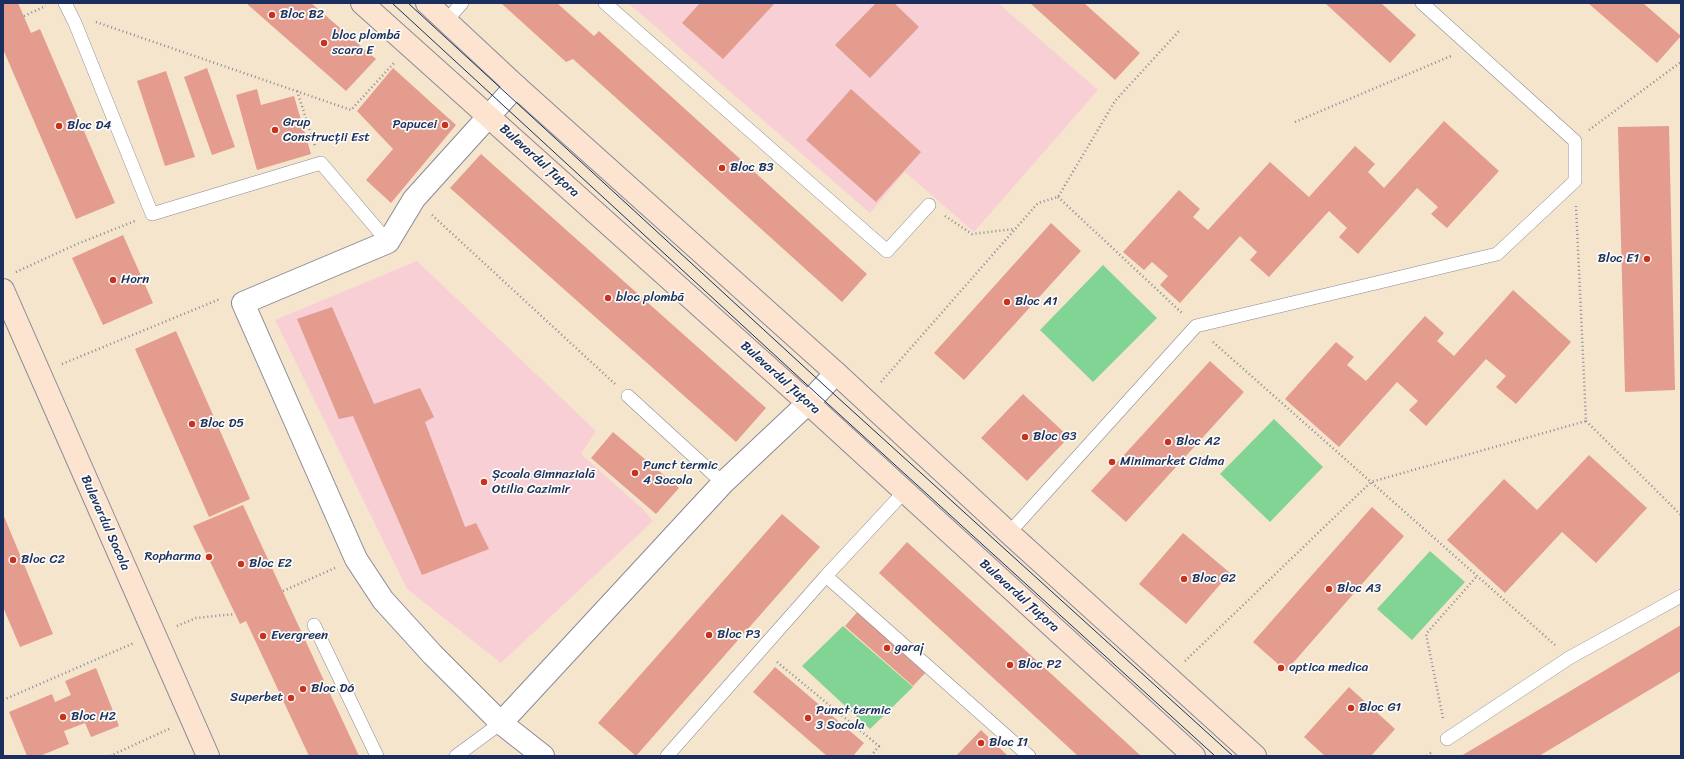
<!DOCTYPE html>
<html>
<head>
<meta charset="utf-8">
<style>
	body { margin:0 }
	#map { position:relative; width:1684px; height:759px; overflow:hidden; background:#f6e5cd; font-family:Sriracha,sans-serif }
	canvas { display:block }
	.frame { position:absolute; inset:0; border:4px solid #1b2f5e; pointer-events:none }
</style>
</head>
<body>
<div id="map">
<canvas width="1684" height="759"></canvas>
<div class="frame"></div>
</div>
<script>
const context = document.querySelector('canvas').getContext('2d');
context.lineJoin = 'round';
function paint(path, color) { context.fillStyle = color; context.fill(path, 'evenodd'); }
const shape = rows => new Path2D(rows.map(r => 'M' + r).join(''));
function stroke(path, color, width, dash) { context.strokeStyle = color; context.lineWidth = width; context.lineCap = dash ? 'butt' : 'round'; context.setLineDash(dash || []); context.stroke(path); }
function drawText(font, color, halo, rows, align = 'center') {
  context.font = font + ' Sriracha,sans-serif'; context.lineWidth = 3.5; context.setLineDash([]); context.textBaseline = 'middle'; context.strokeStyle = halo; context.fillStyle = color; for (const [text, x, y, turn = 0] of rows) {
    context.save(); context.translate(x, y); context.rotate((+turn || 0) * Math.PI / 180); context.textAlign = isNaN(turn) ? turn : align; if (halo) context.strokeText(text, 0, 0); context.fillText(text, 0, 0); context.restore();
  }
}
const built = shape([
	[628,3,998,3,1098,90,974,232,905,172,870,213],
	[417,261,596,431,581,454,644,510,653,521,501,663,407,589,275,320]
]);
const green = shape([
	[1103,265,1157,318,1093,382,1040,330],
	[1274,419,1323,467,1270,522,1220,474],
	[1430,551,1465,582,1412,640,1377,609],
	[843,626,913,687,870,729,802,666]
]);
const building = shape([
	[3,3,18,3,31,33,40,29,115,203,76,219,3,49],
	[246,3,311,3,376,59,346,91],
	[501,3,557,3,594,36,599,31,867,274,842,302,573,59,566,62],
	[700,3,775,3,723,59,682,23],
	[876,3,894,3,919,27,870,78,835,45],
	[1030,3,1084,3,1140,53,1115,80],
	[1325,3,1381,3,1416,35,1390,63],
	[1588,3,1643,3,1681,36,1657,63],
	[207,68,235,147,212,155,184,77],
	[393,68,456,125,391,203,366,180,393,149,357,111],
	[166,71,195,157,165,166,137,81],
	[257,89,261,105,294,96,311,154,257,170,236,95],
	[851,89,921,152,876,202,806,140],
	[1444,121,1499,171,1447,228,1431,214,1438,207,1417,188,1358,254,1339,237,1347,228,1329,211,1269,277,1250,260,1257,252,1240,236,1180,303,1160,285,1168,276,1152,262,1144,270,1123,252,1179,190,1200,209,1193,217,1208,230,1270,162,1309,197,1355,146,1375,164,1368,172,1384,188],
	[1669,126,1675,390,1625,392,1618,127],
	[481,154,766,408,736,442,450,188],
	[1051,223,1081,251,964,380,934,353],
	[123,235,153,303,103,325,72,258],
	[1513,290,1571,342,1516,404,1496,387,1506,376,1486,359,1426,426,1409,410,1418,401,1397,382,1339,447,1285,399,1336,342,1354,357,1347,365,1366,381,1425,316,1444,333,1437,341,1454,356],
	[332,307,374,404,420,388,434,417,425,422,465,527,476,523,489,549,422,575,353,416,339,419,297,319],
	[176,331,250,499,209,517,135,349],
	[1210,361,1244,392,1126,522,1091,491],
	[1023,394,1069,437,1027,481,981,438],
	[613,432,679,488,656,514,591,458],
	[1589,455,1647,508,1596,563,1562,532,1505,593,1447,540,1504,479,1537,510],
	[243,505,288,603,359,756,309,756,246,621,240,624,193,526],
	[1372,507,1404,536,1286,671,1253,642],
	[3,514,53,634,20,647,3,607],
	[782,514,820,547,636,756,598,723],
	[1183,533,1230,573,1186,624,1139,584],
	[907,542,1141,756,1078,756,879,573],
	[860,609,928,670,913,686,845,626],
	[1681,625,1681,671,1539,756,1461,756],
	[775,667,864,743,853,756,827,756,753,692],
	[96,668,119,726,91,737,85,723,64,731,69,744,40,756,27,756,9,712,52,694,55,702,71,695,65,681],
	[1349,687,1395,729,1371,756,1325,756,1304,737],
	[981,730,1008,756,956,756]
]);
const path = shape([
	[24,16,46,6],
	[96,22,351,110,394,63],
	[297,91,315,146],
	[1295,122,1451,56],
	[1589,130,1681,62],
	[1058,197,1182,313],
	[432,215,615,384],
	[945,216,972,234,1014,229],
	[16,272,77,244,135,221],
	[1213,342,1555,645],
	[62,364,220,299],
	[881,382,1038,203,1058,197,1115,101,1179,31],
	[1586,421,1681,515],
	[283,591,335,568],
	[177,626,196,618,235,614],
	[1185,661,1371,482,1586,421,1576,206],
	[777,662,879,746,871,756],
	[3,700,134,643],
	[1443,718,1426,634,1477,576],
	[110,756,171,728],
	[1427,756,1433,751]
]);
const service = shape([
	[65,3,75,23,152,214,321,163,388,242],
	[605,3,887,251,929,205],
	[446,21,462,3],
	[628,396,723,483],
	[1009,533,1196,326,1497,254,1575,181,1575,141,1422,3],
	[826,576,1029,756],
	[314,625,377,756],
	[1447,739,1569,658,1681,596],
	[456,756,501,723],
	[667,756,826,576,905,491]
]);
const minor = shape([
	[516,86,414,199,388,242,243,303,356,559,383,600,433,655,501,723,543,756],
	[501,723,723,483,808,403,836,373]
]);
const secondary = shape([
	[362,3,808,403,1194,756],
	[427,3,516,86,836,373,1009,533,1255,756],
	[3,290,208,756]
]);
const tram = shape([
	[392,3,817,394,1215,756],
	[408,3,825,386,1233,756]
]);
const markers = [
	[272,15,4,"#c8321e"],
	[324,43,4,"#c8321e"],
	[445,125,4,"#c8321e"],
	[59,126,4,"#c8321e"],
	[275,130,4,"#c8321e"],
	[722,168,4,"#c8321e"],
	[1647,259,4,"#c8321e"],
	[113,280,4,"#c8321e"],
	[608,298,4,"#c8321e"],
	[1007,302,4,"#c8321e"],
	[192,424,4,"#c8321e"],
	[1025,437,4,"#c8321e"],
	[1168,442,4,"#c8321e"],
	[1112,462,4,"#c8321e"],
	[635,473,4,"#c8321e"],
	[484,482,4,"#c8321e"],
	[209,557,4,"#c8321e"],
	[13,560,4,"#c8321e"],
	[241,564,4,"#c8321e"],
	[1184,579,4,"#c8321e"],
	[1329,589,4,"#c8321e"],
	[709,635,4,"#c8321e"],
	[263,636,4,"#c8321e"],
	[887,648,4,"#c8321e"],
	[1010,665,4,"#c8321e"],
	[1281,668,4,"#c8321e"],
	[303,689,4,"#c8321e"],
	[291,698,4,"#c8321e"],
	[1351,708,4,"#c8321e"],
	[63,717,4,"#c8321e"],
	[808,718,4,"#c8321e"],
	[981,743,4,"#c8321e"]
];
const poiNames = [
	["Bloc B2",280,15],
	["bloc plombă",332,36],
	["scara E",332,51],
	["Grup",283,123],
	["Construcții Est",283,138],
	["Papucei",437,125,"right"],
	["Bloc D4",67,126],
	["Bloc B3",730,168],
	["Bloc E1",1639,259,"right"],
	["Horn",121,280],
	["bloc plombă",616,298],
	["Bloc A1",1015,302],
	["Bloc D5",200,424],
	["Bloc G3",1033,437],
	["Bloc A2",1176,442],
	["Minimarket Cidma",1120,462],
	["Punct termic",643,466],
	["4 Socola",643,481],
	["Școala Gimnazială",492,475],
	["Otilia Cazimir",492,490],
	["Ropharma",201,557,"right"],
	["Bloc C2",21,560],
	["Bloc E2",249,564],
	["Bloc G2",1192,579],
	["Bloc A3",1337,589],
	["Bloc P3",717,635],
	["Evergreen",271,636],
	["garaj",895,648],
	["Bloc P2",1018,665],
	["optica medica",1289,668],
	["Bloc D6",311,689],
	["Superbet",283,698,"right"],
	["Bloc G1",1359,708],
	["Punct termic",816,711],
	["3 Socola",816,726],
	["Bloc H2",71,717],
	["Bloc I1",989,743]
];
const streetNames = [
	["Bulevardul Țuțora",539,161,42],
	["Bulevardul Țuțora",780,378,42],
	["Bulevardul Socola",105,523,66],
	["Bulevardul Țuțora",1019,596,42]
];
paint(built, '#f7cfd4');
paint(green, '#82d495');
paint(building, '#e39c8e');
stroke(service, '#888a96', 14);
stroke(minor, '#888a96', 24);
stroke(secondary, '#888a96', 24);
stroke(path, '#888a96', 2.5, [1, 3]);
stroke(service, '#fff', 13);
stroke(minor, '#fff', 22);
stroke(secondary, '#fde4d0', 22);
stroke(tram, '#1b2f5e', 1);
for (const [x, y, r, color] of markers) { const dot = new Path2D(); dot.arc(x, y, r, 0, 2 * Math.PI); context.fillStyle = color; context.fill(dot); stroke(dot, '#fdfcf7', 1.5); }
drawText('13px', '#1b2f5e', '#fdfcf7', poiNames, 'left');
drawText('13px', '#1b2f5e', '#fdfcf7', streetNames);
</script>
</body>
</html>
